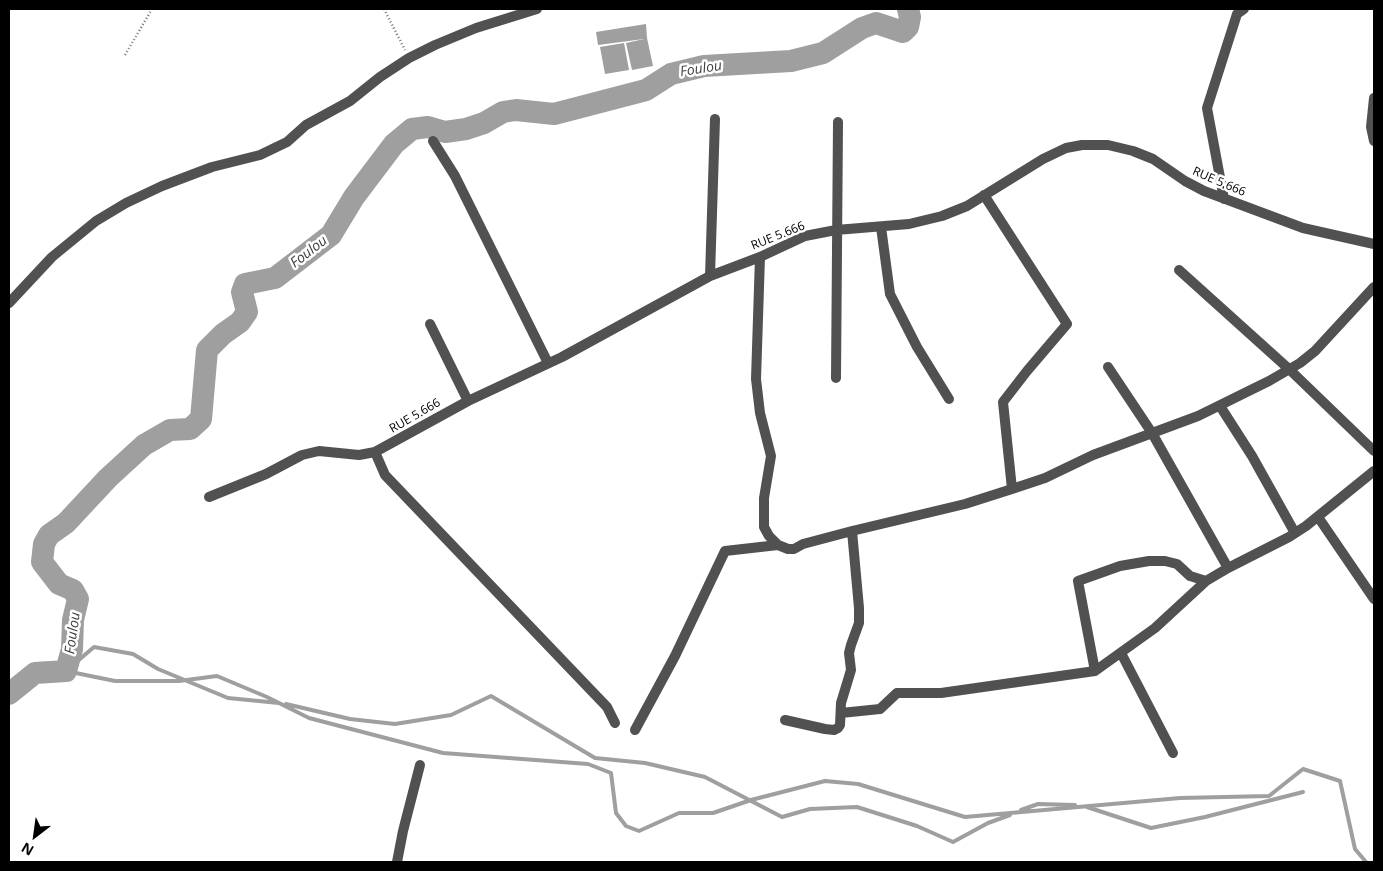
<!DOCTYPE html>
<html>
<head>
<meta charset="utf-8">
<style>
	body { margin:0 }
	#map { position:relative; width:1383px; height:871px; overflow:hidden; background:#fff; font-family:"Open Sans",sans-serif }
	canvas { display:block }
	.frame { position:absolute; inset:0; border:10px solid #000; pointer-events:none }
	.north { position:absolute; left:10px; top:811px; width:50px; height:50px; -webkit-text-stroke:4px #fff; paint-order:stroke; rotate:210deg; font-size:14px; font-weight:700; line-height:20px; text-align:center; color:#000 }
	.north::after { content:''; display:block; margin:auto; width:18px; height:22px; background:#000; clip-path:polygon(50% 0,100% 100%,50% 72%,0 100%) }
</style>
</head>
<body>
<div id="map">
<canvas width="1383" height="871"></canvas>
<div class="frame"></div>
<div class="north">N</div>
</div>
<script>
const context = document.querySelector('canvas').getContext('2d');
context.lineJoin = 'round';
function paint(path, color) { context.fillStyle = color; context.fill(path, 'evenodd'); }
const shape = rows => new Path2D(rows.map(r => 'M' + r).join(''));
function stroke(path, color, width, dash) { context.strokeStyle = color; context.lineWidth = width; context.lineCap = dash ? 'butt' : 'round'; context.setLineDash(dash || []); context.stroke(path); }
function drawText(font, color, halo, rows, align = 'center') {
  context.font = font + ' "Open Sans",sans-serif'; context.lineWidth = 5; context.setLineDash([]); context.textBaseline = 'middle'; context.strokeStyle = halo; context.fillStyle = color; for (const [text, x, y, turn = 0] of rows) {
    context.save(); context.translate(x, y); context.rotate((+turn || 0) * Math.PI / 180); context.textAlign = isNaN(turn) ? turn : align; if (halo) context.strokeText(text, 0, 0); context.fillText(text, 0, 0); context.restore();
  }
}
const water = shape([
	[646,24,647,38,653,66,632,70,626,43,644,39,598,45,596,32],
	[624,43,629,70,605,74,600,47]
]);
const stream = shape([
	[66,671,115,681,179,681,217,676,267,697,309,718,443,753,588,764,611,773,616,813,626,826,639,831,679,813,713,813,751,800,825,781,858,784,965,817,1180,798,1269,796,1303,769,1340,781,1355,849,1366,862],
	[66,671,94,647,133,654,158,669,228,698,279,703],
	[286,704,350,719,395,724,451,715,491,696,595,758,645,763,705,777,782,817,810,809,857,807,917,826,953,842,988,823,1010,815],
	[1087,807,1151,828,1205,817,1303,792],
	[1021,810,1038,804,1075,805]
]);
const river = shape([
	[9,694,35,673,66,671,72,649,73,620,78,599,73,590,59,584,42,562,44,544,49,535,66,523,108,478,144,445,170,430,190,429,201,419,207,350,223,334,240,322,247,312,242,292,245,284,275,278,331,235,354,197,394,144,412,129,428,127,445,132,466,129,484,123,503,112,516,110,554,114,646,90,671,74,704,66,791,61,823,53,862,28,876,23,903,32,908,27,910,17,908,9]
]);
const path = shape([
	[384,9,405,50],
	[125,55,152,9]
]);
const minor = shape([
	[1374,98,1371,127,1374,141],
	[433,141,455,176,548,363],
	[984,195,1067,324,1027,371,1003,402,1012,489],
	[1224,199,1207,108,1237,14,1244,9],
	[881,227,890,294,917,347,949,399],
	[760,257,756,379,760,413,771,456,764,498,764,527,769,536,778,545,788,549,794,549,803,544,852,531,965,504,1012,489,1045,478,1093,455,1198,416,1269,381,1300,363,1315,351,1374,287],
	[1179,270,1290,370,1374,451],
	[710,276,715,119],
	[9,303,52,257,96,221,126,203,162,186,212,167,260,155,287,142,306,125,350,101,380,77,409,58,435,45,476,28,537,9],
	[430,324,468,401],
	[1108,367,1152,433,1228,568],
	[836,378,838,122],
	[1220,406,1252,456,1295,533],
	[375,452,385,475,607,707,615,723],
	[209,497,266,474,302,455,319,451,359,455,375,452,468,401,562,357,710,276,760,257,805,236,836,230,909,224,942,216,967,206,1043,159,1066,148,1082,145,1108,145,1133,151,1153,159,1185,181,1204,191,1303,228,1374,244],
	[1318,517,1374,599],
	[1121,653,1173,753],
	[1095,671,1078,581,1120,566,1149,561,1165,561,1177,564,1190,576,1206,581],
	[841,713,880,709,897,693,941,693,1095,671,1155,628,1206,581,1228,568,1289,537,1306,526,1374,471],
	[785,720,825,729,834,730,838,728,840,725,841,703,851,670,849,653,851,645,859,623,859,608,852,531],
	[635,730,675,656,725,551,778,545],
	[397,862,403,831,420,765]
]);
const streetNames = [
	["RUE 5.666",1219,182,23],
	["RUE 5.666",778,236,-22],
	["RUE 5.666",415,416,-30]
];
const waterNames = [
	["Foulou",701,69,-9],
	["Foulou",309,252,-38],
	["Foulou",73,633,-82]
];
paint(water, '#9f9f9f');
stroke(stream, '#9f9f9f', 4);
stroke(river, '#9f9f9f', 22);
stroke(path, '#737373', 2.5, [1, 2.5]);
stroke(minor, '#515151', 10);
drawText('12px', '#000', '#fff', streetNames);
drawText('italic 14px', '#404040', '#fff', waterNames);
</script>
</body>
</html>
